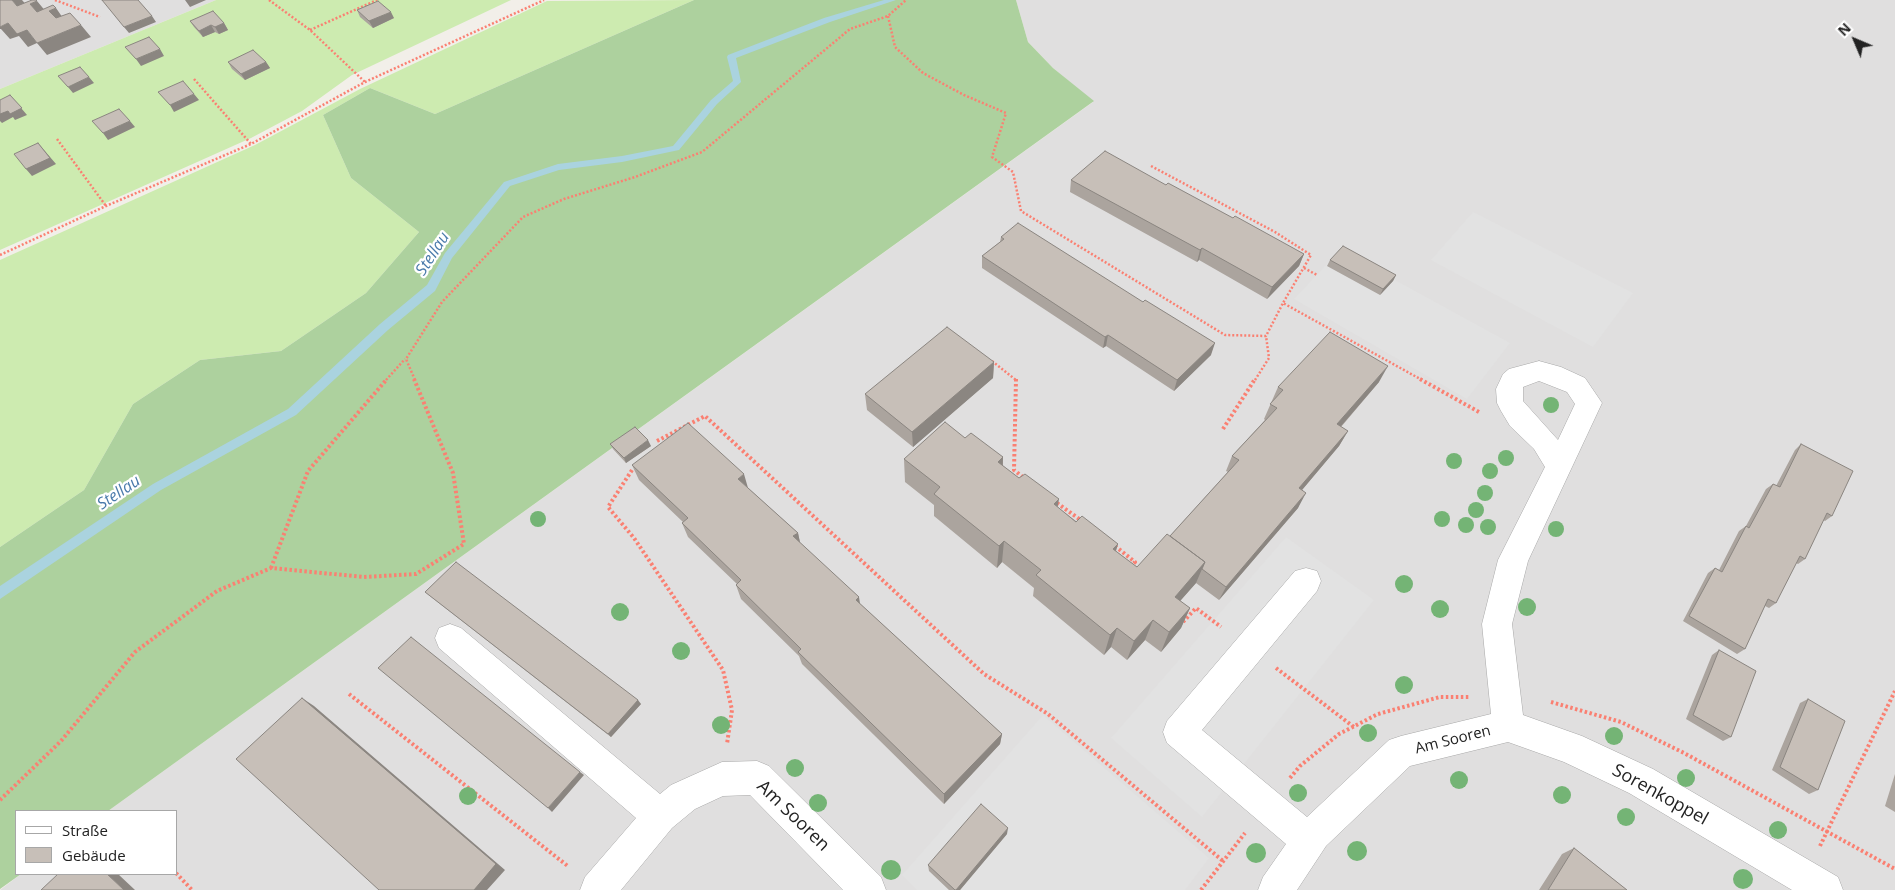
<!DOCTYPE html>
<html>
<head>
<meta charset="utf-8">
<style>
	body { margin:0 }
	#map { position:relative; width:1895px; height:890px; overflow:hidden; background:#f2efe9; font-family:"Open Sans",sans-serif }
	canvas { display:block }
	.legend { position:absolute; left:15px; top:810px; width:162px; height:65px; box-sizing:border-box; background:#fff; border:1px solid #a7a7a7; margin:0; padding:6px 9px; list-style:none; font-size:15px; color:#222 }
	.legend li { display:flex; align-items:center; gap:10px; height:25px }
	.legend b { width:25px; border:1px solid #a7a7a7 }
	.north { position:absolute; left:1830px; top:15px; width:50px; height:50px; -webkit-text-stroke:4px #fff; paint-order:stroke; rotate:315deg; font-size:14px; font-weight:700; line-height:20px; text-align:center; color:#222 }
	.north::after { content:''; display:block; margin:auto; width:18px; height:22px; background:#222; clip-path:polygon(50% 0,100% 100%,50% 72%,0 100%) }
</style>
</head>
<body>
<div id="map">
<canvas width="1895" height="890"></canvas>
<ul class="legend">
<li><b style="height:6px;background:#fff"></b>Straße</li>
<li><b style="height:14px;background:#c7bfb8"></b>Gebäude</li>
</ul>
<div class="north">N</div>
</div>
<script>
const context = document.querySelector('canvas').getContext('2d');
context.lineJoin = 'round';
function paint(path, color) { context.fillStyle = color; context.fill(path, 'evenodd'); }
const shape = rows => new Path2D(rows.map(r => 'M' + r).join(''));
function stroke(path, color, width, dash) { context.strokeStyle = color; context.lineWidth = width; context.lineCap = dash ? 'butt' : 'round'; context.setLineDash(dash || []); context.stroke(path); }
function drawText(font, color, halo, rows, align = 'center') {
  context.font = font + ' "Open Sans",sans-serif'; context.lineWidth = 4.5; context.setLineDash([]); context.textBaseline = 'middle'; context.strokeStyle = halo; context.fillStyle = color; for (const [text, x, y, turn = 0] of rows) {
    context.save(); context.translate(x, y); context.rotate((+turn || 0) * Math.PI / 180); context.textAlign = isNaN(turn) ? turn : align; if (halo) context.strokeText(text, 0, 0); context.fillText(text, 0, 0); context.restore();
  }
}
const residential = shape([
	[0,0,216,0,0,89],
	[1016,0,1895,0,1895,890,0,890,21,874,176,874,176,811,108,811,1093,102,1053,68,1028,42]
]);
const grass = shape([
	[216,0,511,0,352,75,302,111,251,138,0,250,0,89],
	[694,0,435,114,370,88,323,115,351,178,419,232,366,293,281,351,200,360,133,404,84,490,0,547,0,260,255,145,360,89,547,1]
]);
const forest = shape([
	[694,0,1016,0,1028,42,1053,68,1094,101,108,811,16,811,16,874,21,874,0,889,0,547,84,490,133,404,200,360,281,351,366,293,419,232,351,178,323,115,370,88,435,114]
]);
const parking = shape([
	[1473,212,1633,293,1593,347,1431,260],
	[1340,250,1510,343,1467,399,1294,299],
	[1286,537,1374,600,1202,817,1111,738],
	[1043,715,1209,858,1185,890,917,890,902,875]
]);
const stream = shape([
	[884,0,896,0,830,22,736,58,741,82,717,104,679,150,622,162,559,170,510,186,452,258,435,291,388,330,296,415,161,490,0,599,0,586,153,484,288,409,380,324,427,285,445,253,504,182,558,164,622,156,673,146,711,100,733,81,727,57,728,55,824,18,884,0]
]);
const pathFar1 = shape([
	[55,0,100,17],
	[269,0,310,30,365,82],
	[888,16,895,47,923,73,964,95,1006,113,992,157,1013,172,1021,211,1225,335,1266,336,1283,303,1422,380],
	[310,30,377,0],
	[194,79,251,144],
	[57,139,106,206],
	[1151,166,1275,232,1311,255,1283,303],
	[0,255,106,206,251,144,365,82,544,0],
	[1304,268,1317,275],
	[992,361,1016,380],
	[386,380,405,359],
	[415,380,406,359,442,302,523,217,564,199,635,177,702,152,850,29,888,16,906,0],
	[1255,380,1269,358,1266,336]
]);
const path = shape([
	[1016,379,1014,470,1024,478],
	[1420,379,1479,412],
	[1223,429,1255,379],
	[657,441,705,416,984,674,1048,714,1223,861],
	[632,470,608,507,634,538,723,670,732,710,727,744],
	[1057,503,1082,521],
	[1115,546,1135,562,1131,566],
	[271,568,308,471,387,379],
	[1183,622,1196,608,1221,627],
	[1276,668,1354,727],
	[349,694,569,867],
	[1551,702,1621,722,1684,753,1895,869],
	[1290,778,1300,766,1339,734,1378,714,1440,697,1470,697],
	[0,800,61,741,135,652,217,591,271,568,364,577,416,574,464,544,453,473,414,379],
	[1820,846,1895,691],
	[176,873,192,890],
	[1201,890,1245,833]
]);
const minor = shape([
	[1539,361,1561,367,1585,378,1602,403,1528,561,1512,624,1523,715,1582,736,1653,769,1838,877,1843,890,1792,890,1629,793,1564,762,1508,742,1410,766,1326,846,1297,890,1258,890,1263,877,1286,844,1167,743,1163,732,1167,721,1295,571,1306,568,1317,571,1321,581,1317,591,1202,730,1307,817,1389,740,1401,736,1491,714,1482,624,1498,560,1545,467,1534,449,1510,426,1501,411,1497,403,1496,389,1503,374,1509,369,1539,361],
	[1539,381,1567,392,1575,404,1558,440,1523,401,1523,387,1539,381],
	[450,624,461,628,660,794,671,785,722,762,757,761,769,766,881,877,886,890,843,890,750,795,723,796,695,809,672,828,621,890,580,890,585,877,636,818,439,648,435,638,439,628,450,624]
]);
const trees = [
	[1551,405,8],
	[1506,458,8],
	[1454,461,8],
	[1490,471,8],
	[1485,493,8],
	[1476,510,8],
	[538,519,8],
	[1442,519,8],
	[1466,525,8],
	[1488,527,8],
	[1556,529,8],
	[1404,584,9],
	[1527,607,9],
	[1440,609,9],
	[620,612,9],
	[681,651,9],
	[1404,685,9],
	[721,725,9],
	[1368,733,9],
	[1614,736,9],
	[795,768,9],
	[1686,778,9],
	[1459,780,9],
	[1298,793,9],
	[1562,795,9],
	[468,796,9],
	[818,803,9],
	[1626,817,9],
	[1778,830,9],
	[1357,851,10],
	[1256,853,10],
	[891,870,10],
	[1743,879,10]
];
const wall = shape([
	[357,10,394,18,373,28,360,17],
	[190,21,224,23,228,30,219,34,215,32,203,37,194,27],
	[228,62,266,62,270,68,245,80,232,69],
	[1071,180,1166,185,1304,254,1299,266,1267,299,1199,260,1197,262,1070,192],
	[1001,237,1211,355,1174,391,1106,346,1103,348,982,268,982,256,1000,242],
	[1330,260,1396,275,1393,281,1380,295,1327,266],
	[994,362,993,378,913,447,867,410,865,394],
	[1379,382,1341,427,1348,431,1339,446,1302,490,1298,508,1219,600,1196,583,1180,601,1190,608,1181,628,1161,652,1145,640,1127,660,1111,647,1104,655,1033,596,1034,588,1002,562,997,568,934,516,934,505,905,482,904,459,965,438,1003,457,1003,466,1137,567,1170,536,1228,472,1226,471,1232,456,1265,420,1264,419,1278,387],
	[610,444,651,446,626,463,613,449],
	[1801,444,1832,516,1825,521,1823,520,1805,559,1798,564,1796,563,1776,603,1769,608,1765,606,1745,649,1737,654,1683,621,1708,573,1715,568,1719,570,1739,531,1746,526,1766,489,1773,484,1776,486,1795,450],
	[632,465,748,488,798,533,800,543,860,604,1002,734,1000,744,944,804,802,664,799,656,741,599,736,585,737,584,688,537,682,523,683,522,639,480],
	[425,592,641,704,611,737,430,596],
	[1719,650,1731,737,1723,741,1686,719,1712,655],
	[1808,699,1818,790,1809,794,1772,770,1800,703],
	[1895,774,1895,812,1885,806],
	[1007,834,960,890,949,890,929,871,928,865],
	[1574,848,1627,890,1539,890,1562,854]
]);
const shadedWall = shape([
	[12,0,22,0,29,8,21,11],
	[185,0,206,0,190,7],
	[37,1,47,13,40,16,30,4],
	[56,8,65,21,59,23,49,11],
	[391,12,394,18,373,28,369,21],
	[152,16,156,22,129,33,124,27],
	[8,23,27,30,37,43,28,47,19,36,10,39,1,29,0,29,0,27],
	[224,23,228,30,219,34,215,27],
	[81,25,91,37,47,55,37,43],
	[211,25,215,32,203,37,199,31],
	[160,49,164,56,141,66,136,59],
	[266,62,270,68,245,80,241,74],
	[89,77,94,83,73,93,68,87],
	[194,94,199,100,174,112,170,105],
	[10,95,27,115,15,120,13,117,2,123,0,121,0,114],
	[130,121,135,127,108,140,103,133],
	[38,143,56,164,32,176,26,169],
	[1202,248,1199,260,1197,262,1200,250],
	[1304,254,1299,266,1267,299,1272,287],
	[1396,275,1393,281,1380,295,1383,289],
	[1108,335,1106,346,1103,348,1105,337],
	[1215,343,1211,355,1174,391,1177,380],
	[994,362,993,378,913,447,912,432],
	[1388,366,1379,382,1329,440,1337,424],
	[1348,431,1339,446,1291,503,1299,488],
	[648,440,651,446,626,463,624,458],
	[1003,457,1002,481,998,462],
	[744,474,748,488,738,479],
	[1306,493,1298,508,1219,600,1226,587],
	[1059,499,1055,522,1054,504],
	[798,533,801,547,793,536],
	[1004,541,1002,562,997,568,999,546],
	[1118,544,1112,565,1113,549],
	[1205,562,1196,583,1166,617,1175,597],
	[859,597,861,610,856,600],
	[1190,608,1181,628,1161,652,1169,632],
	[1153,620,1145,640,1127,660,1134,641],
	[1117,628,1111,647,1104,655,1110,635],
	[302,698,314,706,505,870,487,890,474,890],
	[638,700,641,704,611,737,608,734],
	[1002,734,1000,744,944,804,944,794],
	[580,772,584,775,552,812,548,808],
	[1008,828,1007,834,960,890,956,890],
	[107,874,118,874,135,890,124,890]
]);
const building = shape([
	[0,0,12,0,17,6,32,0,36,0,37,1,30,4,37,12,53,5,56,8,49,11,56,18,70,13,81,25,37,43,27,30,17,34,8,23,0,27,0,0],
	[102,0,138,0,152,16,124,27,102,0],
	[378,1,391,12,369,21,357,10,378,1],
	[213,11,224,23,215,27,211,25,199,31,190,21,213,11],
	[149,37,160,49,136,59,125,47,149,37],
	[253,50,266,62,241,74,228,62,253,50],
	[80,67,89,77,68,87,58,76,80,67],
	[183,81,194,94,170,105,158,92,183,81],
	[10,95,22,108,10,114,8,111,0,114,0,100,10,95],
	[119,109,130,121,103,133,92,121,119,109],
	[38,143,50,158,26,169,14,154,38,143],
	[1105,151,1166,185,1168,183,1233,218,1235,216,1304,254,1272,287,1202,248,1200,250,1071,180,1105,151],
	[1018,223,1143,302,1145,300,1215,343,1177,380,1108,335,1105,337,982,256,1004,239,1001,237,1018,223],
	[1343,246,1396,275,1383,289,1330,260,1343,246],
	[947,327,994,362,912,432,865,394,947,327],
	[1330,332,1388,366,1337,424,1348,431,1299,488,1306,493,1226,587,1202,569,1205,562,1170,536,1239,460,1232,456,1277,408,1270,404,1283,390,1278,387,1330,332],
	[945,422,965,438,971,433,1003,457,998,462,1019,478,1025,474,1059,499,1054,504,1076,522,1082,516,1118,544,1113,549,1137,567,1167,534,1205,562,1175,597,1190,608,1169,632,1153,620,1134,641,1117,628,1110,635,1036,575,1041,570,1004,541,999,546,934,494,940,487,904,459,945,422],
	[688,423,744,474,738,479,798,533,793,536,859,597,856,600,1002,734,944,794,798,652,801,649,736,585,741,580,682,523,688,518,632,465,688,423],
	[635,427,648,440,624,458,610,444,635,427],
	[1801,444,1853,471,1832,516,1827,513,1805,559,1800,556,1776,603,1768,599,1745,649,1689,616,1715,568,1722,572,1746,526,1749,528,1773,484,1780,487,1801,444],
	[456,562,638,700,608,734,425,592,456,562],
	[411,637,580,772,548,808,378,668,411,637],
	[1719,650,1756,671,1731,737,1693,715,1719,650],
	[302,698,496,864,474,890,379,890,236,759,302,698],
	[1808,699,1845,721,1818,790,1780,767,1808,699],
	[981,804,1008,828,956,890,955,890,928,865,981,804],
	[1574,848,1627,890,1548,890,1574,848],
	[58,874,107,874,124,890,41,890,58,874]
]);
const streetNames = [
	["Am Sooren",1453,740,-14]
];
const waterNames = [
	["Stellau",433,254,-57],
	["Stellau",119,493,-34]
];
const nearStreetnames = [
	["Sorenkoppel",1660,795,29],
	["Am Sooren",793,816,44]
];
paint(residential, '#e0dfdf');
paint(grass, '#cdebb0');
paint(forest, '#add19e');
paint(parking, '#e2e2e2');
paint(stream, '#aad3df');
stroke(minor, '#a9a9a9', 1);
stroke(pathFar1, '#fa8072', 2.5, [2, 2]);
stroke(path, '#fa8072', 4, [2.5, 2.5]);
paint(minor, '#fff');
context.fillStyle = '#74b475';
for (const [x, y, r] of trees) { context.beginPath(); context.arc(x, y, r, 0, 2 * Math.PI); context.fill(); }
paint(wall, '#aba49e');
paint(shadedWall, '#8b8681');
paint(building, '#c7bfb8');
stroke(building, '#8b8681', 1);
drawText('15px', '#222', '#fff', streetNames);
drawText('italic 16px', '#4a7aab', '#fff', waterNames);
drawText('18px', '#222', '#fff', nearStreetnames);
</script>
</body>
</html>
